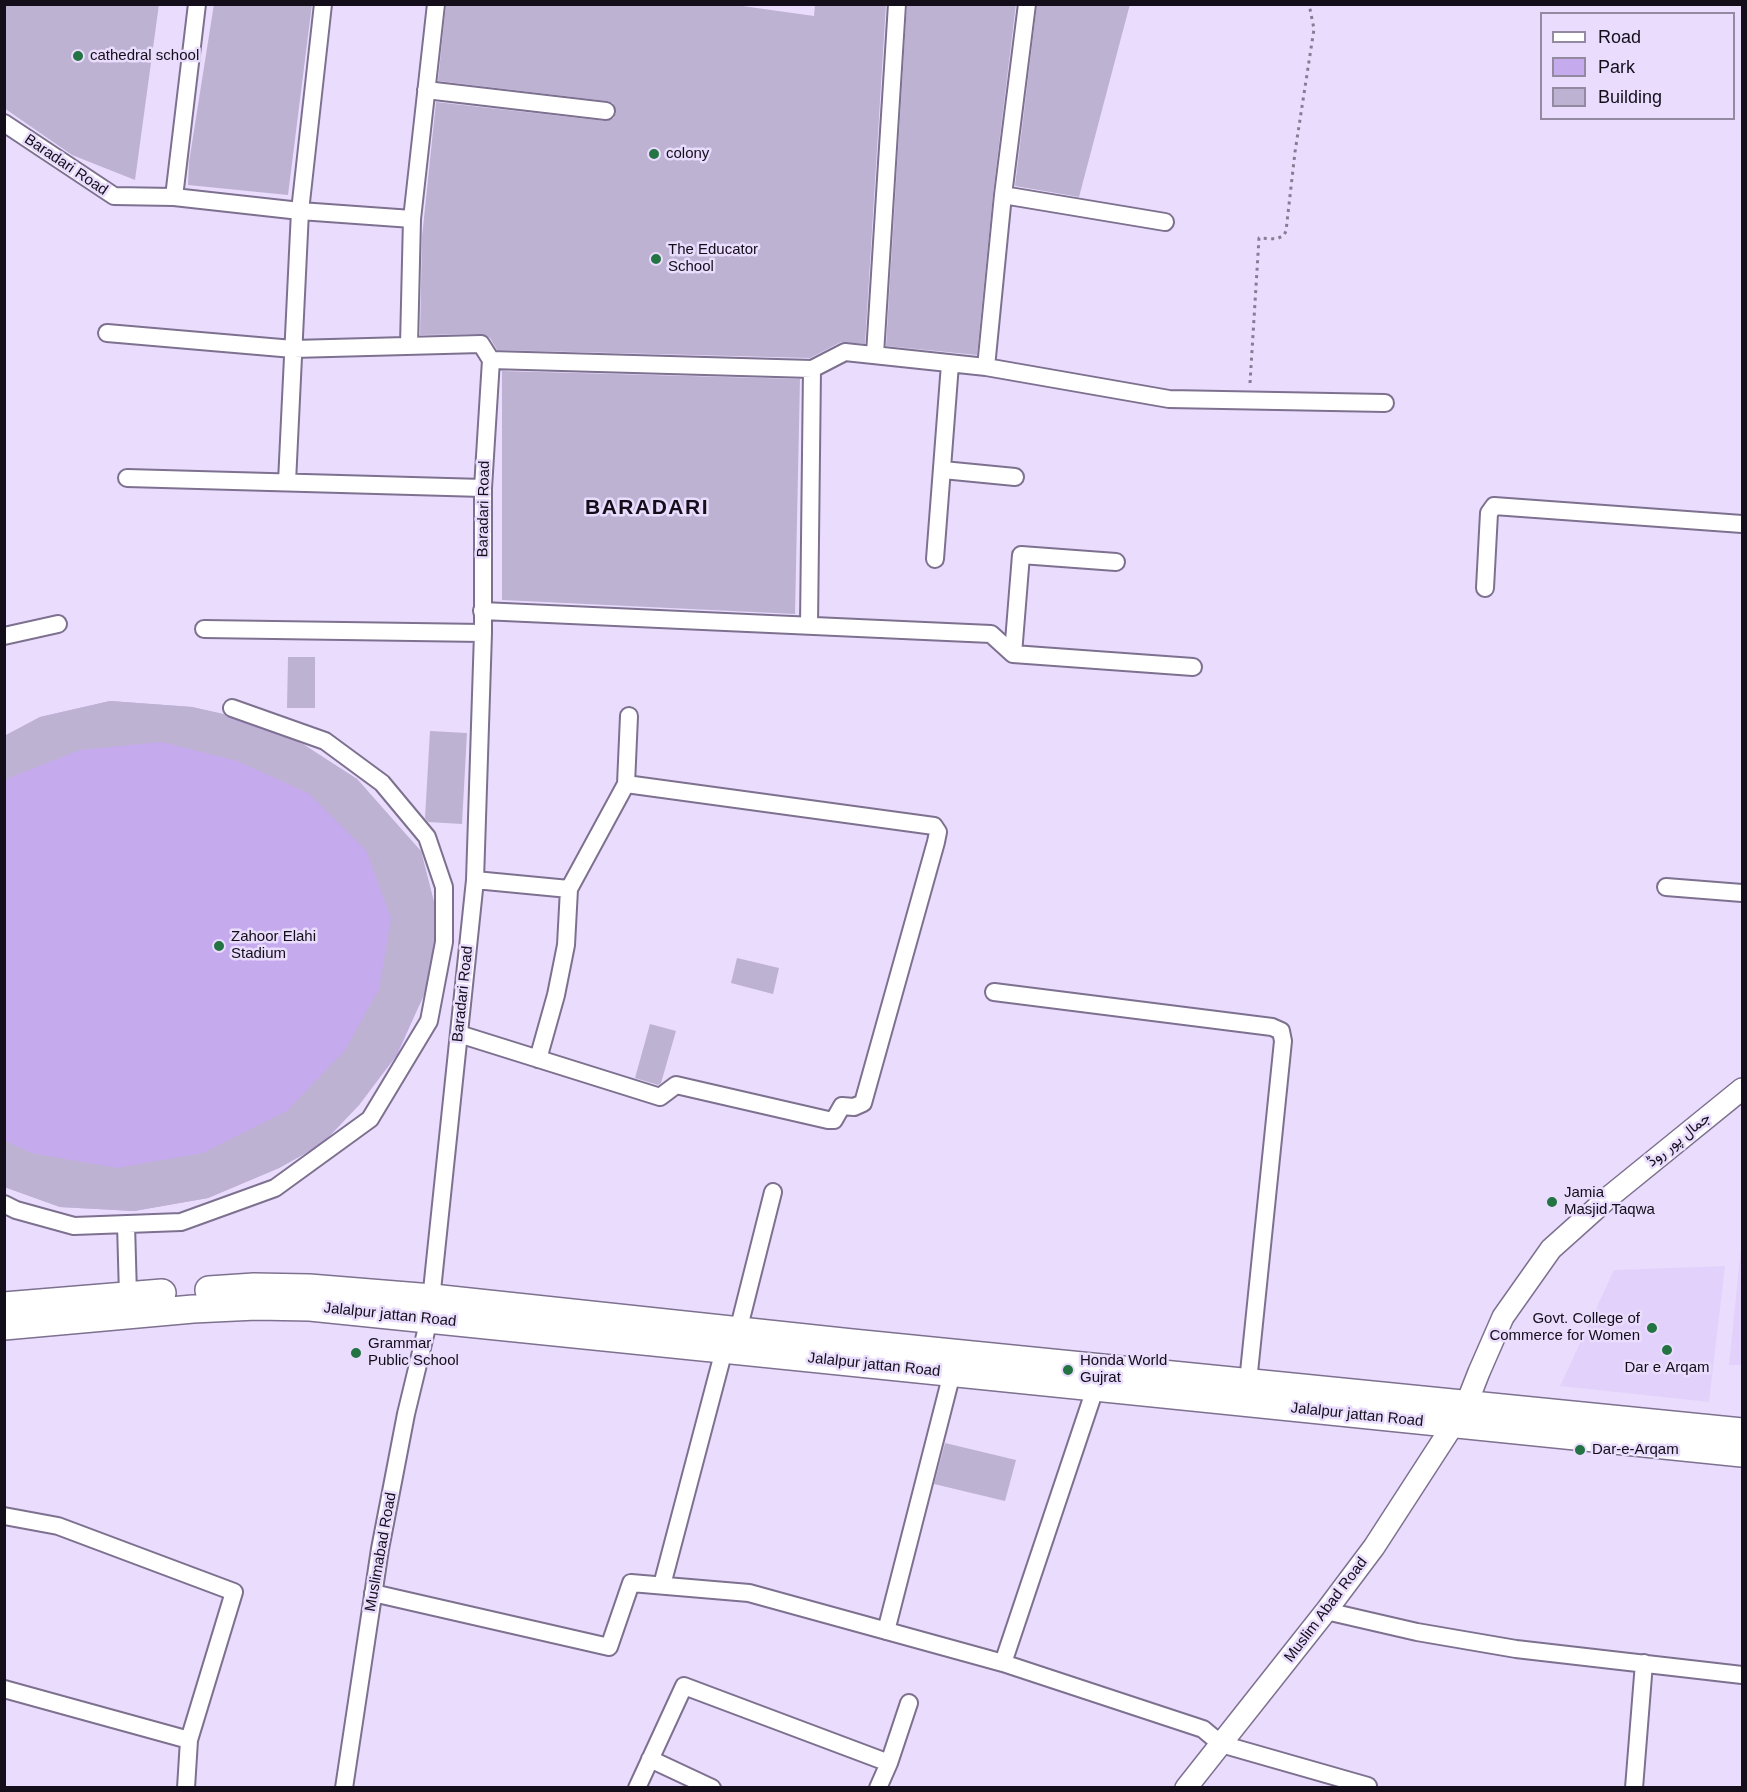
<!DOCTYPE html>
<html>
<head>
<meta charset="utf-8">
<style>
	body { margin:0 }
	#map { position:relative; width:1747px; height:1792px; overflow:hidden; background:#e9dcfd; font-family:Helvetica,sans-serif }
	canvas { display:block }
	.frame { position:absolute; inset:0; border:6px solid #130e19; pointer-events:none }
	.legend { position:absolute; left:1540px; top:12px; width:195px; height:108px; box-sizing:border-box; background:#e9dcfd; border:2px solid #938aa2; margin:0; padding:8px 10px; list-style:none; font-size:18px; color:#130e19 }
	.legend li { display:flex; align-items:center; gap:12px; height:30px }
	.legend b { width:30px; border:2px solid #938aa2 }
</style>
</head>
<body>
<div id="map">
<canvas width="1747" height="1792"></canvas>
<div class="frame"></div>
<ul class="legend">
<li><b style="height:8px;background:#fff"></b>Road</li>
<li><b style="height:16px;background:#c5aaed"></b>Park</li>
<li><b style="height:16px;background:#beb2d2"></b>Building</li>
</ul>
</div>
<script>
const context = document.querySelector('canvas').getContext('2d');
context.lineJoin = 'round';
function paint(path, color) { context.fillStyle = color; context.fill(path, 'evenodd'); }
const shape = rows => new Path2D(rows.map(r => 'M' + r).join(''));
function stroke(path, color, width, dash) { context.strokeStyle = color; context.lineWidth = width; context.lineCap = dash ? 'butt' : 'round'; context.setLineDash(dash || []); context.stroke(path); }
function drawText(font, color, halo, rows, align = 'center') {
  context.font = font + ' Helvetica,Vazirmatn,sans-serif'; context.lineWidth = 5; context.setLineDash([]); context.textBaseline = 'middle'; context.strokeStyle = halo; context.fillStyle = color; for (const [text, x, y, turn = 0] of rows) {
    context.save(); context.translate(x, y); context.rotate((+turn || 0) * Math.PI / 180); context.textAlign = isNaN(turn) ? turn : align; if (halo) context.strokeText(text, 0, 0); context.fillText(text, 0, 0); context.restore();
  }
}
const built = shape([
	[1741,1248,1742,1248,1742,1365,1729,1365],
	[1725,1266,1709,1402,1560,1386,1614,1270]
]);
const green = shape([
	[110,701,192,707,275,727,357,779,421,852,437,914,431,979,397,1055,359,1105,322,1144,279,1168,208,1198,134,1211,60,1207,5,1187,5,736,40,717]
]);
const building = shape([
	[4,4,159,4,135,180,72,155,4,108],
	[214,4,312,4,288,195,188,185,189,162],
	[446,4,728,4,814,16,815,4,886,4,865,344,841,342,810,358,497,350,490,338,481,334,420,335,422,237,436,102,605,121,614,118,616,112,613,103,607,101,438,81],
	[907,4,1016,4,993,194,977,355,886,346],
	[1037,4,1130,4,1079,197,1015,186],
	[502,371,800,379,795,614,502,600],
	[288,657,315,657,315,708,287,708],
	[110,701,192,707,224,714,228,718,303,744,357,779,421,851,434,902,434,941,423,997,394,1058,359,1105,330,1135,304,1154,279,1168,208,1198,134,1211,60,1207,4,1187,4,1140,31,1153,117,1168,203,1153,287,1111,345,1050,379,989,391,918,366,850,308,793,237,761,161,742,80,750,4,780,4,736,40,717],
	[430,731,467,733,462,824,428,822,425,818],
	[737,958,779,968,773,994,731,983],
	[650,1024,676,1031,661,1083,658,1085,635,1078],
	[945,1443,1016,1460,1005,1501,934,1484]
]);
const path = shape([
	[1250,383,1259,238,1277,239,1284,235,1286,231,1295,152,1314,29,1309,4]
]);
const minor = shape([
	[426,90,606,111],
	[4,123,114,196,174,197,300,211,412,219],
	[1003,195,1165,222],
	[174,197,197,4],
	[107,333,293,349,481,344,491,360,483,488,483,633,475,880,429,1319,406,1414,380,1549,344,1788],
	[409,345,412,219,436,4],
	[875,354,897,4],
	[491,360,812,369,845,352,986,367,1169,399,1385,403],
	[986,367,1003,195,1027,4],
	[943,470,1015,477],
	[127,478,483,488],
	[287,482,300,211,323,4],
	[935,559,950,364],
	[1485,588,1489,513,1494,506,1742,524],
	[482,611,991,634,1013,654,1193,667],
	[809,625,812,369],
	[204,629,483,633],
	[4,636,58,624],
	[1013,654,1021,555,1116,562],
	[475,880,569,889,626,784,629,716],
	[1666,887,1742,893],
	[994,992,1272,1027,1281,1031,1283,1041,1248,1382],
	[459,1034,660,1097,676,1085,828,1120,834,1120,842,1106,854,1107,863,1103,936,842,938,832,934,826,626,784],
	[538,1059,556,995,566,945,569,889],
	[4,1204,16,1210,74,1226,181,1222,275,1188,370,1119,429,1021,444,942,444,887,427,837,382,783,325,741,232,708],
	[126,1224,128,1295],
	[738,1331,773,1192],
	[4,1516,58,1526,234,1592,189,1740,186,1788],
	[662,1585,724,1350],
	[373,1593,609,1647,631,1583,749,1593,1003,1663,1203,1729,1221,1744,1368,1786],
	[1326,1611,1417,1632,1516,1649,1742,1675],
	[886,1631,952,1373],
	[1003,1663,1095,1389],
	[4,1689,189,1740],
	[650,1759,712,1788],
	[889,1763,909,1703],
	[637,1788,684,1686,889,1763,878,1788],
	[1634,1788,1644,1663]
]);
const tertiary = shape([
	[1186,1788,1326,1611,1374,1547,1466,1405,1479,1372,1503,1317,1551,1249,1609,1197,1742,1089]
]);
const primary = shape([
	[209,1290,254,1287,309,1288,432,1298,852,1343,1742,1432],
	[4,1306,162,1293],
	[4,1326,193,1309,256,1306,310,1307,1742,1453]
]);
const markers = [
	[78,56,6,"#247343"],
	[654,154,6,"#247343"],
	[656,259,6,"#247343"],
	[219,946,6,"#247343"],
	[1552,1202,6,"#247343"],
	[1652,1328,6,"#247343"],
	[1667,1350,6,"#247343"],
	[356,1353,6,"#247343"],
	[1068,1370,6,"#247343"],
	[1580,1450,6,"#247343"]
];
const poiNames = [
	["cathedral school",90,56],
	["colony",666,154],
	["The Educator",668,250],
	["School",668,267],
	["Zahoor Elahi",231,937],
	["Stadium",231,954],
	["Jamia",1564,1193],
	["Masjid Taqwa",1564,1210],
	["Govt. College of",1640,1319,"right"],
	["Commerce for Women",1640,1336,"right"],
	["Grammar",368,1344],
	["Public School",368,1361],
	["Honda World",1080,1361],
	["Gujrat",1080,1378],
	["Dar e Arqam",1667,1368,"center"],
	["Dar-e-Arqam",1592,1450]
];
const streetNames = [
	["Baradari Road",66,165,34],
	["Baradari Road",484,509,-89],
	["Baradari Road",463,994,-84],
	["جمال پور روڈ",1679,1140,-39],
	["Jalalpur jattan Road",390,1315,6],
	["Jalalpur jattan Road",874,1365,6],
	["Jalalpur jattan Road",1357,1415,6],
	["Muslimabad Road",381,1552,-80],
	["Muslim Abad Road",1326,1610,-53]
];
const districtNames = [
	["BARADARI",647,508]
];
paint(built, '#e2d2fb');
paint(green, '#c5aaed');
paint(building, '#beb2d2');
stroke(minor, '#7d718f', 20);
stroke(tertiary, '#7d718f', 24);
stroke(primary, '#7d718f', 30);
stroke(path, '#867c93', 3, [3, 4.5]);
stroke(minor, '#fff', 16);
stroke(tertiary, '#fff', 21);
stroke(primary, '#fff', 27);
for (const [x, y, r, color] of markers) { const dot = new Path2D(); dot.arc(x, y, r, 0, 2 * Math.PI); context.fillStyle = color; context.fill(dot); stroke(dot, '#e9dcfd', 2); }
drawText('15px', '#130e19', '#e9dcfd', poiNames, 'left');
drawText('15px', '#130e19', '#e9dcfd', streetNames);
context.letterSpacing = '1.5px';
drawText('bold 21px', '#130e19', '#e9dcfd', districtNames);
context.letterSpacing = '0px';
</script>
</body>
</html>
